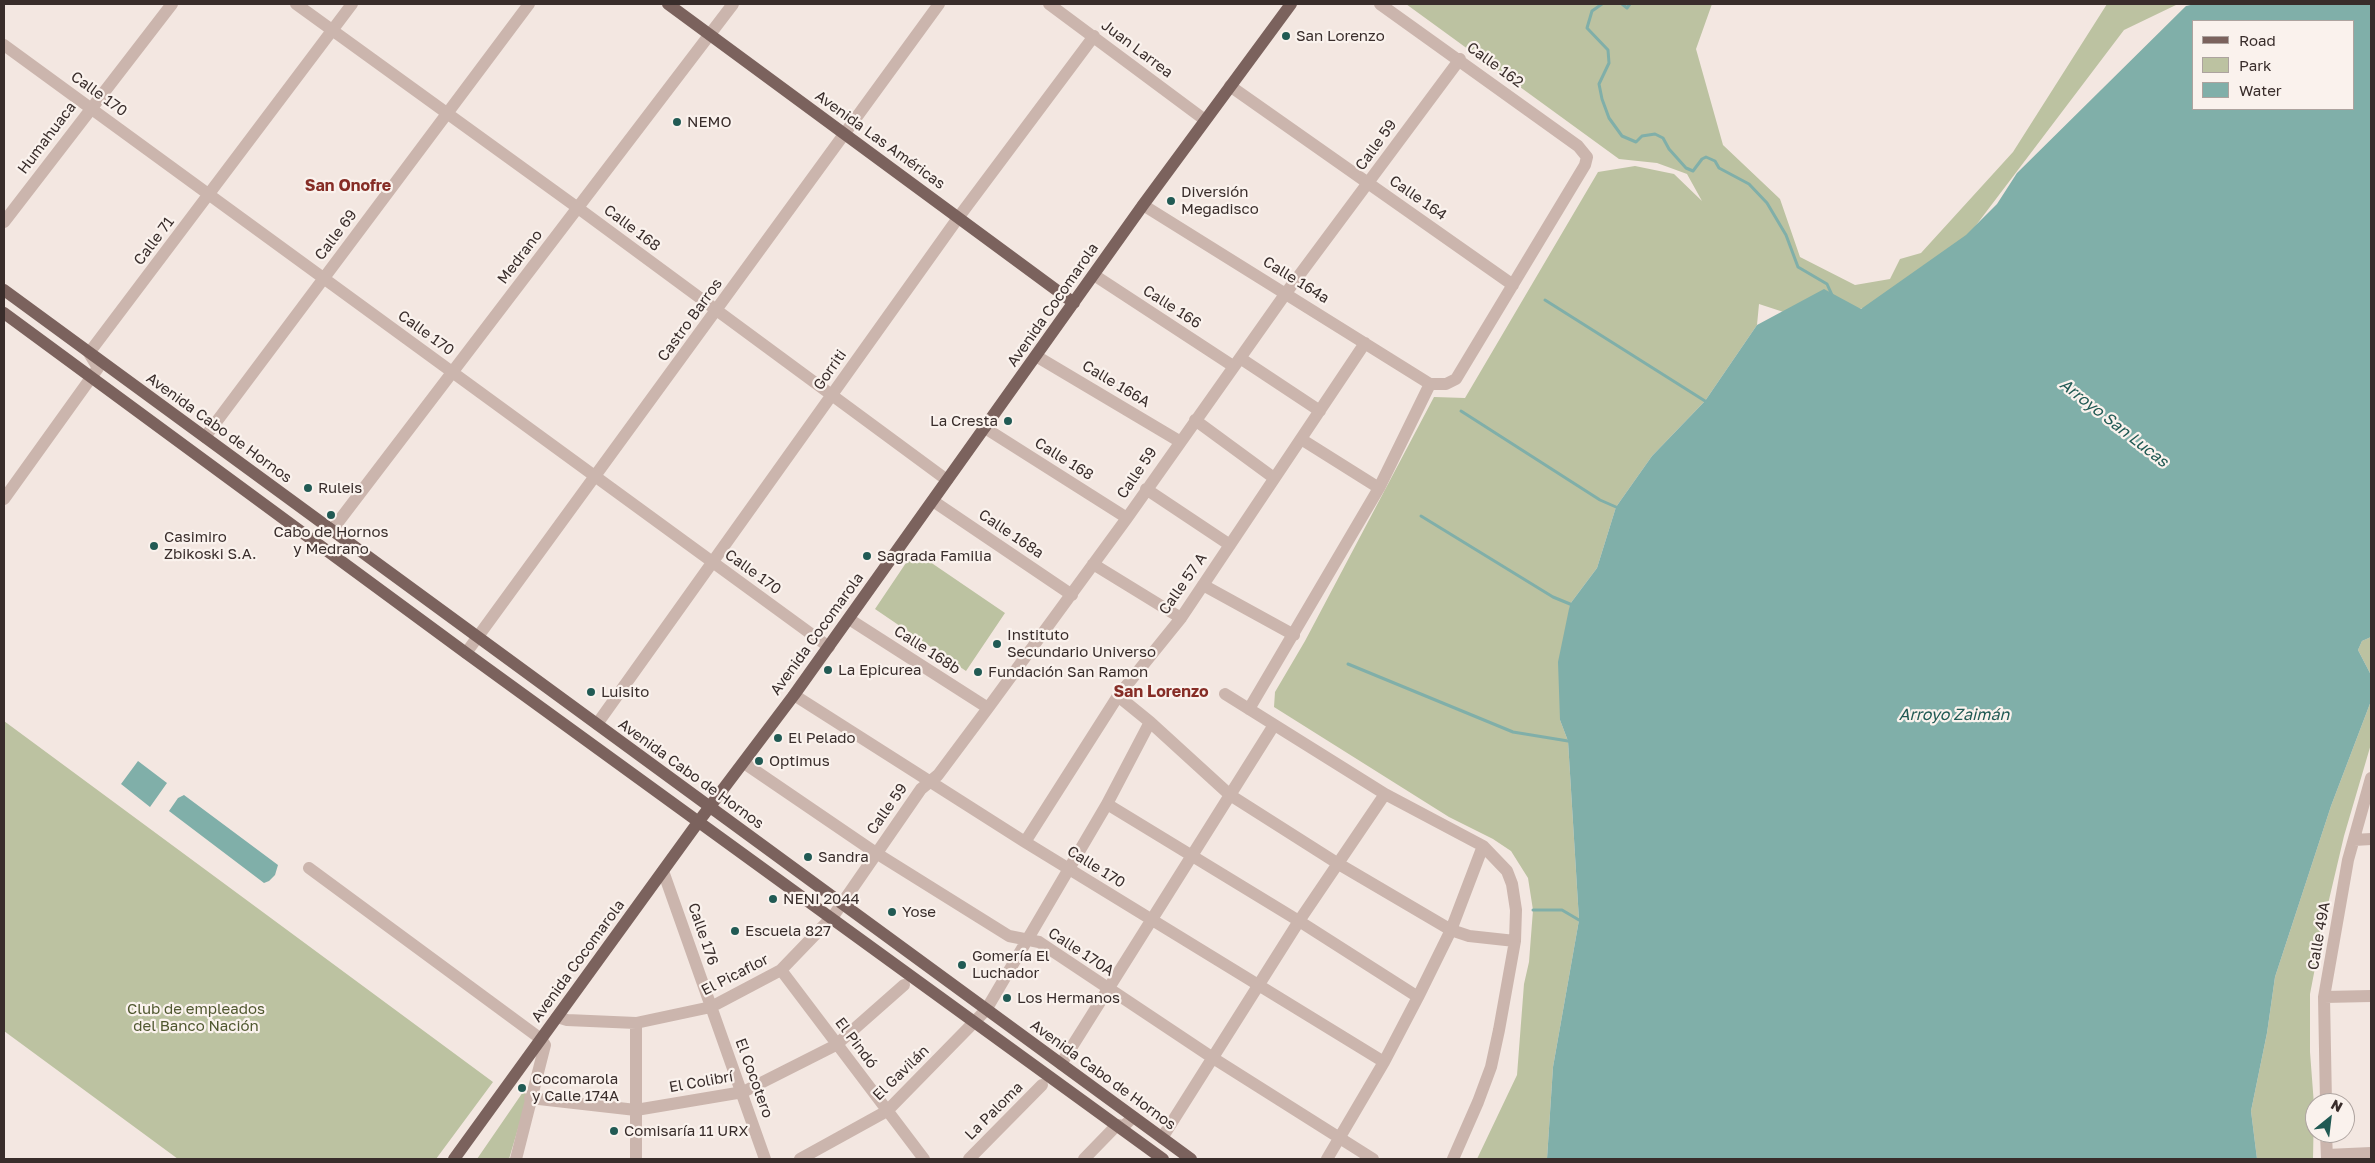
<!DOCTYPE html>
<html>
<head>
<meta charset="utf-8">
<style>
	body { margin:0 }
	#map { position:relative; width:2375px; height:1163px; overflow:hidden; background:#f3e7e1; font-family:"Golos Text",sans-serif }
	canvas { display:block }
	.frame { position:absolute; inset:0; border:5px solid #392d2b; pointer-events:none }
	.legend { position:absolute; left:2192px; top:20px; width:162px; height:90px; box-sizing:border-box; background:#faf2ed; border:1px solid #ada39f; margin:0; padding:6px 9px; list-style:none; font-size:15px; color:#392d2b }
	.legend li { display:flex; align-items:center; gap:10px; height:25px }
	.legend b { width:25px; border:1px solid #ada39f }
	.north { position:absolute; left:2305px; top:1093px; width:50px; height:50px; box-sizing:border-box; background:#faf2ed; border:1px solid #ada39f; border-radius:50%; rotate:29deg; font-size:14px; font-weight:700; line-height:20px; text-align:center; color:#392d2b }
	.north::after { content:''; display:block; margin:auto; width:18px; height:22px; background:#215a54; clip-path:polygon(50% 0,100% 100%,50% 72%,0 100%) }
</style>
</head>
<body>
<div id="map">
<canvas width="2375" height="1163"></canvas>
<div class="frame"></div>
<ul class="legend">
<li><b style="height:6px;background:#7b625d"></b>Road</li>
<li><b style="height:14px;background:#bcc2a1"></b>Park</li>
<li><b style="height:14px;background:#80afa9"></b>Water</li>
</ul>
<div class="north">N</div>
</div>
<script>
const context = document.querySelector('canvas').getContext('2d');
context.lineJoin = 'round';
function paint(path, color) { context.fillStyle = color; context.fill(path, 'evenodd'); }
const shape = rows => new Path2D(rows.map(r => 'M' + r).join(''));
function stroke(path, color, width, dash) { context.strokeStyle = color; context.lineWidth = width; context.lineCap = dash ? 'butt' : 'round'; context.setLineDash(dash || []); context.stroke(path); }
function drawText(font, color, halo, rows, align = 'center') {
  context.font = font + ' "Golos Text",sans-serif'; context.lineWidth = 4.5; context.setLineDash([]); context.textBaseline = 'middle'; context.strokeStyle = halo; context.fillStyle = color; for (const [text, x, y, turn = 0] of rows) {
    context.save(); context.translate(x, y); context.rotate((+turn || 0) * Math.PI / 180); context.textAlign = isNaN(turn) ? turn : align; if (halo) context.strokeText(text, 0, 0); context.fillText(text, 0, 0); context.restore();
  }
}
const green = shape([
	[1406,4,1712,4,1696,49,1723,145,1780,199,1800,257,1855,285,1890,279,1900,259,1921,253,2013,152,2107,4,2178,4,2124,30,1927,290,1814,322,1759,304,1757,325,1705,401,1652,456,1616,507,1597,568,1570,604,1560,720,1568,741,1579,920,1553,1067,1547,1159,1477,1159,1517,1075,1524,984,1529,962,1533,910,1528,878,1511,851,1493,839,1449,817,1274,707,1275,692,1305,641,1434,397,1465,398,1598,172,1635,166,1674,174,1702,201,1687,174,1657,163,1619,159],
	[914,551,1005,613,966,671,875,609],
	[2371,637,2371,675,2358,650,2362,641],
	[2371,701,2371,744,2344,836,2324,921,2310,994,2310,1052,2314,1105,2313,1159,2257,1159,2251,1111,2267,1033,2275,977,2331,806],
	[4,721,493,1082,436,1159,178,1159,4,1031],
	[523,1092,528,1095,509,1159,477,1159]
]);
const water = shape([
	[2195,4,2371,4,2371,637,2362,641,2358,650,2371,675,2371,701,2331,806,2275,977,2267,1033,2251,1111,2257,1159,1547,1159,1553,1067,1579,920,1568,741,1560,720,1558,662,1570,604,1597,568,1616,507,1652,456,1705,401,1757,325,1824,289,1861,309,1966,235,1997,204,2017,173,2186,6],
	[2194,21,2354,21,2354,109,2194,109],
	[138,761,167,783,150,807,121,784],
	[184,795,278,865,275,875,269,881,264,883,169,811,178,798]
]);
const stream = shape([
	[1602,4,1592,11,1587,28,1608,50,1609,63,1599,84,1602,99,1609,118,1622,136,1636,142,1642,136,1655,134,1663,138,1669,149,1686,168,1693,171,1702,159,1706,157,1715,161,1719,168,1749,184,1767,203,1786,235,1798,267,1827,284,1832,295],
	[1622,4,1627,8,1630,4],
	[1545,300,1705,401],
	[1461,411,1600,500,1616,507],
	[1421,516,1553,597,1570,604],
	[1348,664,1513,732,1568,741],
	[1533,910,1562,910,1579,920]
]);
const minor = shape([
	[296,4,578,208,947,480],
	[1049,4,1205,120],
	[1380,4,1578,146,1587,157,1585,165,1456,379,1446,384,1430,384],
	[4,45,829,647],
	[1230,86,1513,285],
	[1143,205,1430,384],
	[4,222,172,4],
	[1094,275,1233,366],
	[1036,356,1179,441],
	[1240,358,1320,411],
	[1195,420,1274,478],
	[985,428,1127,518],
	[205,437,529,4],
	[1301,439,1379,488],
	[1146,489,1230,545],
	[4,499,98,368,89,353,352,4],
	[933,501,1072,595],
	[332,530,733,4],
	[1093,564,1181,618],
	[1203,585,1294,635],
	[849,619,988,708],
	[466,653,939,4],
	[1225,694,1385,794,1483,846,1507,871,1512,884,1516,910,1515,941,1499,1030,1491,1067,1478,1102,1453,1159],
	[794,695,1025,842,1384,1062],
	[1118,696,1150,722,1230,795,1337,863,1451,930,1469,936,1515,941],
	[1249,709,1379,488,1430,384],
	[597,724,958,218,1094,36],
	[744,763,876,853,1009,936,1039,942,1213,1058,1373,1159],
	[1107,804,1299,921,1418,997],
	[2354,840,2371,839],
	[1025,842,1118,696,1181,618,1365,343],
	[309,868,541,1039,545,1045,516,1159],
	[663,871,765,1159],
	[781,970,924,1159],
	[2324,997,2371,996],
	[557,1017,567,1020,636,1023,711,1007,781,970,834,915,921,789,938,775,988,708,1127,518,1286,293,1460,59],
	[636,1023,636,1159],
	[1061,1064,1274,725],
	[530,1098,636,1110,743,1092,836,1045,904,985],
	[2326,1103,2324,997,2348,860,2371,778],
	[2326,1133,2327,1159],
	[1162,1138,1299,921,1385,794],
	[2327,1155,2371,1153],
	[800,1159,887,1111,986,1010,1107,804,1150,722],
	[969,1159,1042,1085],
	[1084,1159,1117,1125,1124,1126,1133,1117],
	[1327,1159,1384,1062,1418,997,1451,930,1483,846]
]);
const major = shape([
	[668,4,1074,303],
	[4,290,1191,1159],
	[4,313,466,653,1163,1159],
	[454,1159,699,821,794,695,1143,205,1291,4]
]);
const markers = [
	[1286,36,5,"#215a54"],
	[677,122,5,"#215a54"],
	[1171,201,5,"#215a54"],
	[1008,421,5,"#215a54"],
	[308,488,5,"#215a54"],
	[331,515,5,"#215a54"],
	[154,546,5,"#215a54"],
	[867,556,5,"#215a54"],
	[997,644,5,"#215a54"],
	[828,670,5,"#215a54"],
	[978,672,5,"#215a54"],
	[591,692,5,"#215a54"],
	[778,738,5,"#215a54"],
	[759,761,5,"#215a54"],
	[808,857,5,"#215a54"],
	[773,899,5,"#215a54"],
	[892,912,5,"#215a54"],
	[735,931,5,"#215a54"],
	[962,965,5,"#215a54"],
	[1007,998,5,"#215a54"],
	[522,1088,5,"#215a54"],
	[614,1131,5,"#215a54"]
];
const poiNames = [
	["San Lorenzo",1296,36],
	["NEMO",687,122],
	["Diversión",1181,192],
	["Megadisco",1181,209],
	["La Cresta",998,421,"right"],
	["Ruleis",318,488],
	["Cabo de Hornos",331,532,"center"],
	["y Medrano",331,549,"center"],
	["Casimiro",164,537],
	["Zbikoski S.A.",164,554],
	["Sagrada Familia",877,556],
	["Instituto",1007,635],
	["Secundario Universo",1007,652],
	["La Epicurea",838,670],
	["Fundación San Ramon",988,672],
	["Luisito",601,692],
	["El Pelado",788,738],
	["Optimus",769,761],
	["Sandra",818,857],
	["NENI 2044",783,899],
	["Yose",902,912],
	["Escuela 827",745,931],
	["Gomería El",972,956],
	["Luchador",972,973],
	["Los Hermanos",1017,998],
	["Cocomarola",532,1079],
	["y Calle 174A",532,1096],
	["Comisaría 11 URX",624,1131]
];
const streetNames = [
	["Juan Larrea",1137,49,37],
	["Calle 162",1495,65,36],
	["Calle 170",99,94,36],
	["Humahuaca",47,138,-53],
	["Avenida Las Américas",880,140,36],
	["Calle 59",1376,145,-54],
	["Calle 164",1418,198,35],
	["Calle 168",632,228,37],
	["Calle 69",336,235,-53],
	["Calle 71",154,241,-53],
	["Medrano",520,257,-53],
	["Calle 164a",1296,280,32],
	["Avenida Cocomarola",1053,305,-55],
	["Calle 166",1172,307,33],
	["Castro Barros",690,320,-54],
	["Calle 170",426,333,36],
	["Gorriti",830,370,-55],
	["Calle 166A",1116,384,31],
	["Avenida Cabo de Hornos",219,428,36],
	["Calle 168",1064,459,32],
	["Calle 59",1137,473,-56],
	["Calle 168a",1011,534,34],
	["Calle 170",753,572,36],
	["Calle 57 A",1183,584,-55],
	["Avenida Cocomarola",817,634,-54],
	["Calle 168b",927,650,33],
	["Avenida Cabo de Hornos",691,774,36],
	["Calle 59",887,809,-55],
	["Calle 170",1096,867,32],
	["Calle 176",703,934,71],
	["Calle 49A",2319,936,-80],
	["Calle 170A",1081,952,33],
	["Avenida Cocomarola",578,961,-54],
	["El Picaflor",735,975,-27],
	["El Pindó",856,1043,53],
	["El Gavilán",901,1073,-44],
	["Avenida Cabo de Hornos",1103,1075,36],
	["El Cocotero",754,1078,70],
	["El Colibrí",701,1082,-10],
	["La Paloma",994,1111,-45]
];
const parkNames = [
	["Club de empleados",196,1009],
	["del Banco Nación",196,1026]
];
const neighbourhoodNames = [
	["San Onofre",348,186],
	["San Lorenzo",1161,692]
];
const waterNames = [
	["Arroyo San Lucas",2114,423,38],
	["Arroyo Zaimán",1954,715]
];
paint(green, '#bcc2a1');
paint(water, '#80afa9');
stroke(stream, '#80afa9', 3);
stroke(minor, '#cbb5ad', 12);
stroke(major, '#7b625d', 12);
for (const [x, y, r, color] of markers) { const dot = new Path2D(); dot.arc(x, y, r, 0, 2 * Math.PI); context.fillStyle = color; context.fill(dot); stroke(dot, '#faf2ed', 2); }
drawText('15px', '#392d2b', '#faf2ed', poiNames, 'left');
drawText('15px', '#392d2b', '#faf2ed', streetNames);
drawText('15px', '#4f572f', '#faf2ed', parkNames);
drawText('bold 16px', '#862d26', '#faf2ed', neighbourhoodNames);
drawText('italic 16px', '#215a54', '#faf2ed', waterNames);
</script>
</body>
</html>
